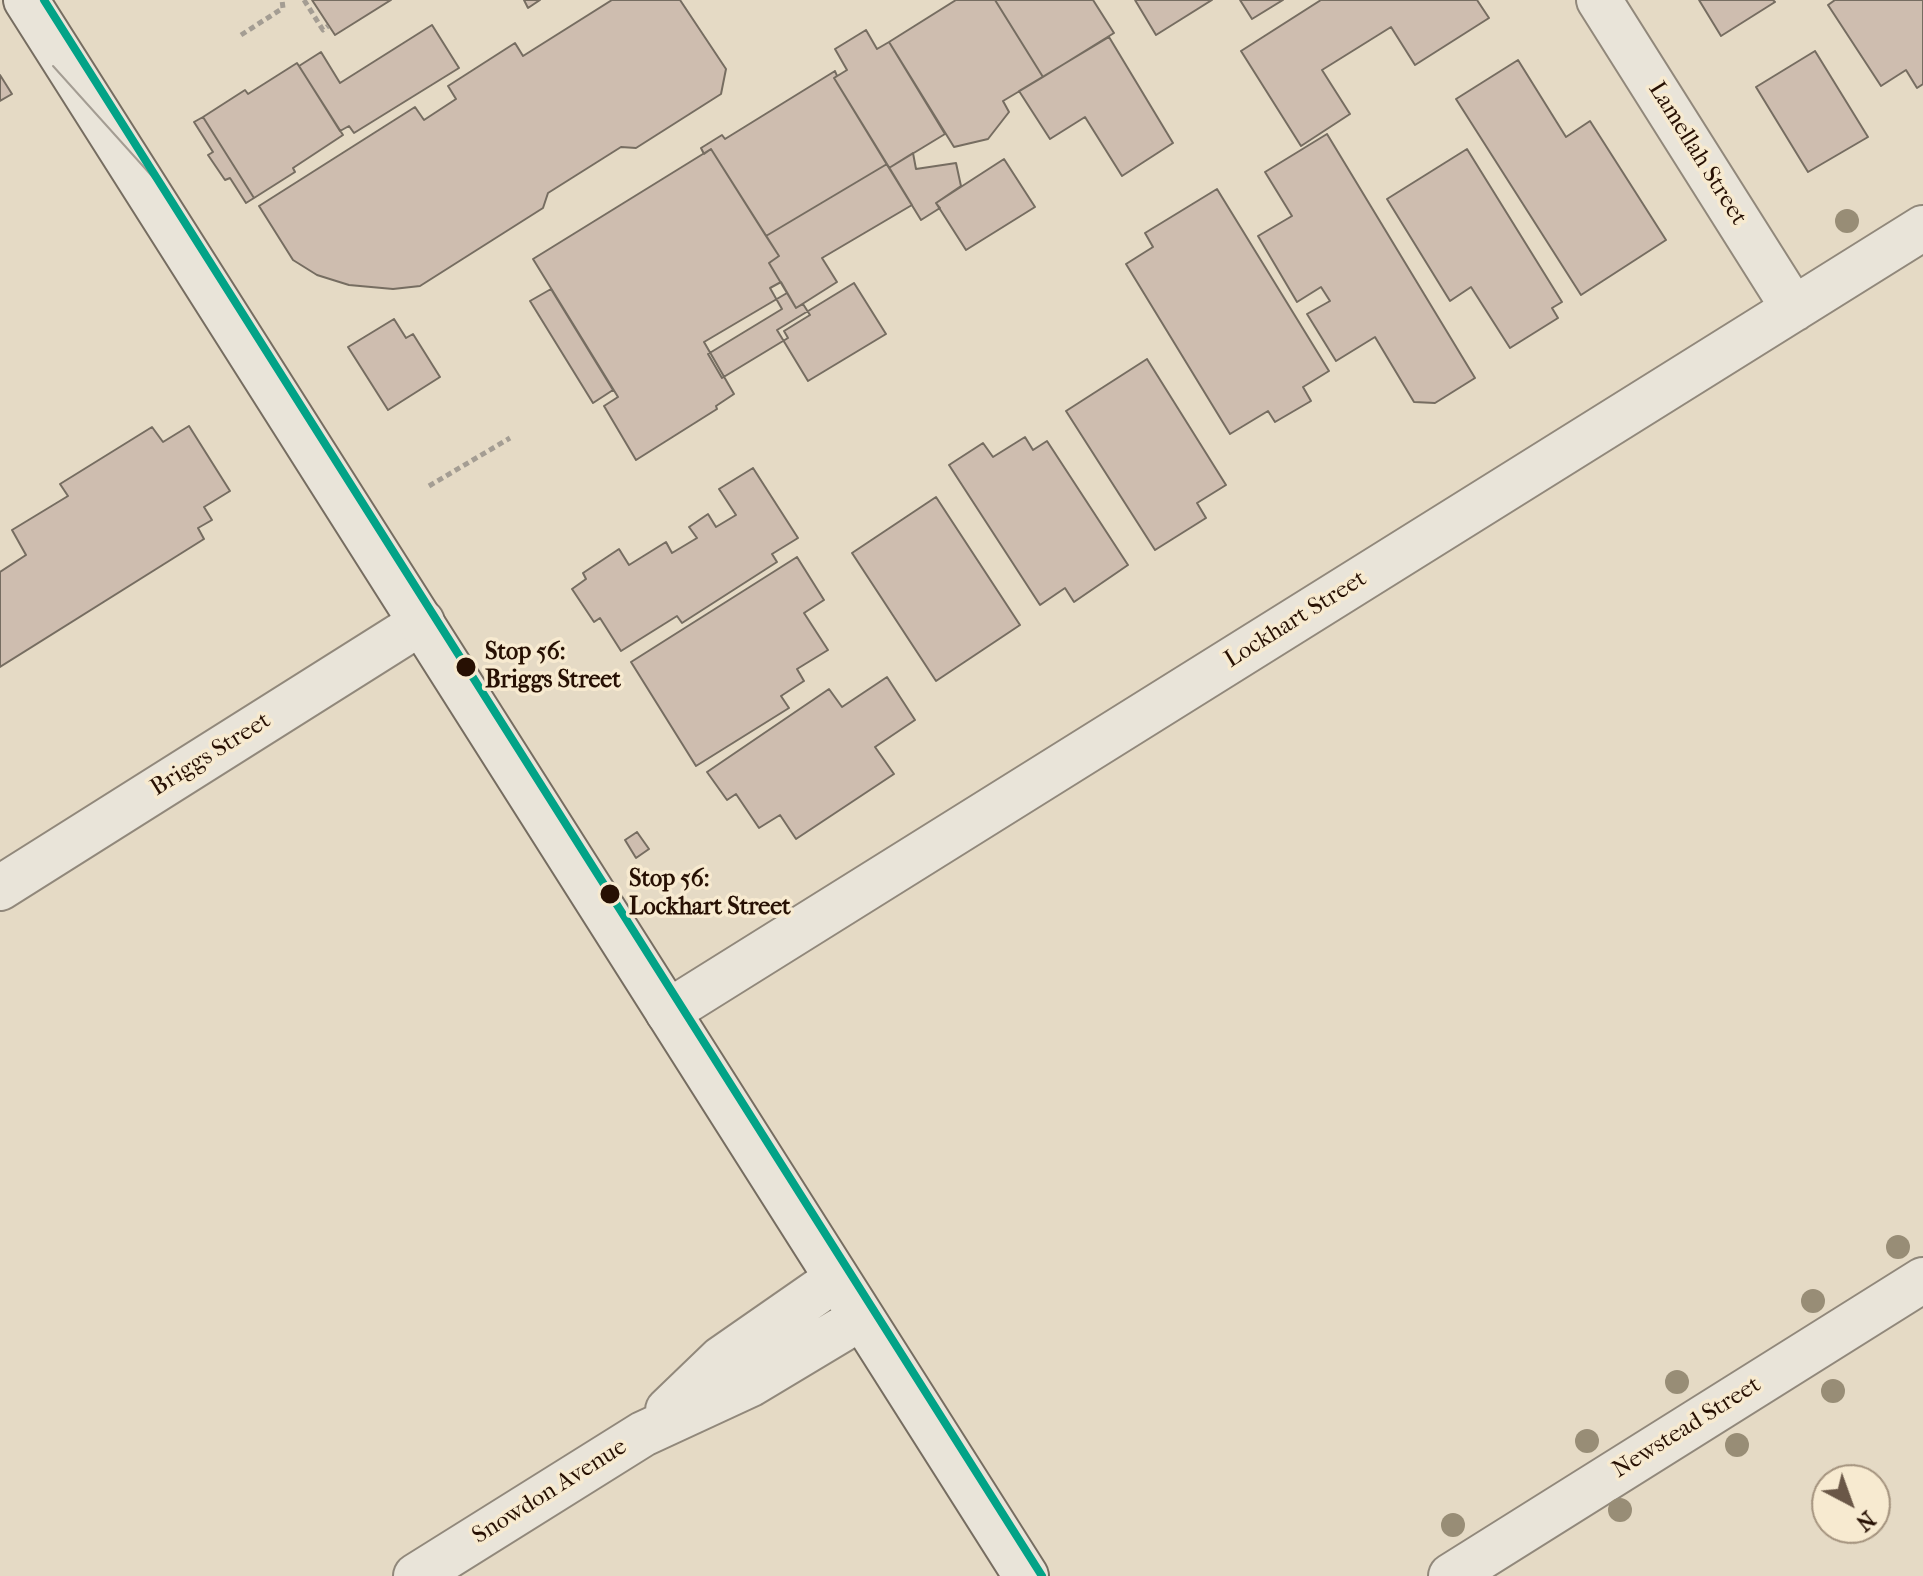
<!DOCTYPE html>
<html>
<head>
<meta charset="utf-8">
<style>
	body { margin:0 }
	#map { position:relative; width:1923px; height:1576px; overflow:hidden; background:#e5dac5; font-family:"IM FELL French Canon",serif }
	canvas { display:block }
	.north { position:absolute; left:1811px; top:1464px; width:80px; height:80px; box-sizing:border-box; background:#f7ead0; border:2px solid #a4937e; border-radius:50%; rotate:139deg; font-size:22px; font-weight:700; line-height:32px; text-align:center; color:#271003 }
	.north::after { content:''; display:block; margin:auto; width:28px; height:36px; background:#6a5747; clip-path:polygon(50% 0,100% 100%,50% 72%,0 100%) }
</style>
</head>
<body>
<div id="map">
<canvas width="1923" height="1576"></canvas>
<div class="north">N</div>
</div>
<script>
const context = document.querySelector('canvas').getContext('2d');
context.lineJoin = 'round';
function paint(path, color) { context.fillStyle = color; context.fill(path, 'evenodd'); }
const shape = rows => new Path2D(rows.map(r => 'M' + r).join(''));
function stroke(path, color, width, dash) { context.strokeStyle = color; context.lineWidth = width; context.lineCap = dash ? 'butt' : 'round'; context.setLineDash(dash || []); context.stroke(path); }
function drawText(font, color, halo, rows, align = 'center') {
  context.font = font + ' "IM FELL French Canon",serif'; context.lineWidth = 7; context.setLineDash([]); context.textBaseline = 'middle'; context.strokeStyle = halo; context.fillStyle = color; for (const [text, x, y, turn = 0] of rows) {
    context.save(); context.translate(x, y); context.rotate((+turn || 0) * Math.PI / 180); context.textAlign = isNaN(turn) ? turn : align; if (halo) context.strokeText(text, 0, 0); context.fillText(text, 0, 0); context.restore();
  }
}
const building = shape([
	[312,0,391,0,335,35,312,0],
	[524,0,540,0,528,8,524,0],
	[612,0,680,0,726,69,721,94,636,148,621,147,548,193,543,208,420,286,393,289,349,285,317,275,293,260,259,206,415,107,424,120,456,99,448,86,515,43,523,56,612,0],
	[956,0,995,0,1043,77,1003,101,1009,112,988,139,954,147,889,42,956,0],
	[995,0,1093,0,1114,33,1043,77,995,0],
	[1135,0,1212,0,1156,35,1135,0],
	[1240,0,1283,0,1252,19,1240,0],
	[1321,0,1477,0,1489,18,1415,65,1391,27,1322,70,1350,114,1301,146,1241,51,1321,0],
	[1699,0,1773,0,1775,2,1721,36,1699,0],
	[1835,0,1923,0,1923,84,1917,88,1906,70,1881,86,1828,5,1835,0],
	[432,25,459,68,354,133,349,126,340,131,299,66,321,52,340,83,432,25],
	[866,30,877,49,889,42,945,134,889,168,834,78,847,70,835,49,866,30],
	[1109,37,1173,143,1122,176,1085,117,1050,139,1019,91,1109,37],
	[1815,51,1868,137,1808,172,1756,87,1815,51],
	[1518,60,1566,137,1590,121,1666,240,1581,295,1456,99,1518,60],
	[297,63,343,135,293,168,295,172,254,198,203,117,245,90,248,94,297,63],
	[835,71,837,76,834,78,887,164,766,236,711,149,704,154,701,148,722,135,725,139,835,71],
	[0,75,12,94,0,101,0,75],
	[203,117,254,198,246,203,230,178,225,180,208,155,213,152,194,122,203,117],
	[1327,134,1475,378,1435,403,1414,402,1375,337,1336,361,1307,314,1330,301,1321,287,1297,302,1258,236,1292,216,1265,172,1327,134],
	[711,149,779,256,769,263,787,293,704,342,734,394,716,406,717,409,636,460,604,406,618,397,533,259,711,149],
	[1467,149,1562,302,1552,308,1558,318,1510,348,1471,287,1450,301,1387,199,1467,149],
	[913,153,916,169,956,163,961,186,936,203,940,208,921,220,889,168,913,153],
	[1004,159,1035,207,966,250,936,203,1004,159],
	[887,164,912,205,822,258,837,282,796,308,769,263,779,256,766,236,887,164],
	[1217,189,1329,371,1303,387,1311,401,1275,422,1268,411,1230,434,1126,264,1153,247,1145,233,1217,189],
	[781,282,796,308,803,304,810,315,784,331,788,338,722,378,708,354,782,309,770,288,781,282],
	[854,283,886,334,808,381,777,330,854,283],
	[551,289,613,390,593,403,530,301,551,289],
	[394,319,406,338,413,334,440,377,388,410,348,347,394,319],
	[1147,359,1226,485,1197,503,1206,518,1155,550,1066,411,1147,359],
	[189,426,230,491,204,507,212,520,198,528,204,539,0,667,0,572,26,555,12,530,68,496,60,484,152,427,163,442,189,426],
	[1025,437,1033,450,1047,441,1128,565,1074,602,1065,588,1040,605,949,465,983,443,993,457,1025,437],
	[753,468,798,538,772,554,777,562,682,623,677,616,621,651,600,618,594,622,572,589,586,579,583,573,619,549,629,565,666,542,672,553,697,538,689,527,708,514,716,527,736,515,719,489,753,468],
	[936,497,1020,625,936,681,852,553,936,497],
	[797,557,824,600,804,613,828,650,797,669,804,681,781,696,789,708,696,766,631,662,797,557],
	[887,677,915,720,875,747,894,774,796,839,780,815,759,828,736,794,727,800,707,772,829,689,842,707,887,677],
	[637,832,649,849,636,858,625,840,637,832]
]);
const path = shape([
	[304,0,323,30,328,26],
	[241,35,283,8,282,0],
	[429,486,510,438]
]);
const street = shape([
	[1599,0,1794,309],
	[0,888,422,622],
	[668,1012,1923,228],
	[668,1410,721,1359,836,1279],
	[416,1576,643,1434,751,1384,861,1318],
	[1451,1576,1923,1280]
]);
const secondary = shape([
	[26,0,1026,1576]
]);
const tram = shape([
	[53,66,160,185]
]);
const tram1 = shape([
	[44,0,1042,1576]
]);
const trees = [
	[1847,221],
	[1898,1247],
	[1813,1301],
	[1677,1382],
	[1833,1391],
	[1587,1441],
	[1737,1445],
	[1620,1510],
	[1453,1525]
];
const markers = [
	[466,667,11,"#271003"],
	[610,894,11,"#271003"]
];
const streetNames = [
	["Lamellah Street",1697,154,58],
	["Lockhart Street",1296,620,-32],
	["Briggs Street",211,755,-32],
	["Newstead Street",1687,1428,-32],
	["Snowdon Avenue",550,1492,-32]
];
const stopNames = [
	["Stop 56:",485,653],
	["Briggs Street",485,681],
	["Stop 56:",629,880],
	["Lockhart Street",629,908]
];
paint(building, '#cebdaf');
stroke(building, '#766d61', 2);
stroke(street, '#91887b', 48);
stroke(secondary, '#766d61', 48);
stroke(path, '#a49d93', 5, [6, 4]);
stroke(street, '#e9e4d9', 44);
stroke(secondary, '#e9e4d9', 44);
stroke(tram, '#a49d93', 2);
stroke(tram1, '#02a387', 8);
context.fillStyle = '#988d76';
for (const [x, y] of trees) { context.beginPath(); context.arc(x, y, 12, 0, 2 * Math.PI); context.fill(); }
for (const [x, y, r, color] of markers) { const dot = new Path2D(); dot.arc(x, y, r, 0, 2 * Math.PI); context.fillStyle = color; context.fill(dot); stroke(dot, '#f7ead0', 3); }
drawText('24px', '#271003', '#f7ead0', streetNames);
drawText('bold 24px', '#271003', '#f7ead0', stopNames, 'left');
</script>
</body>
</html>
